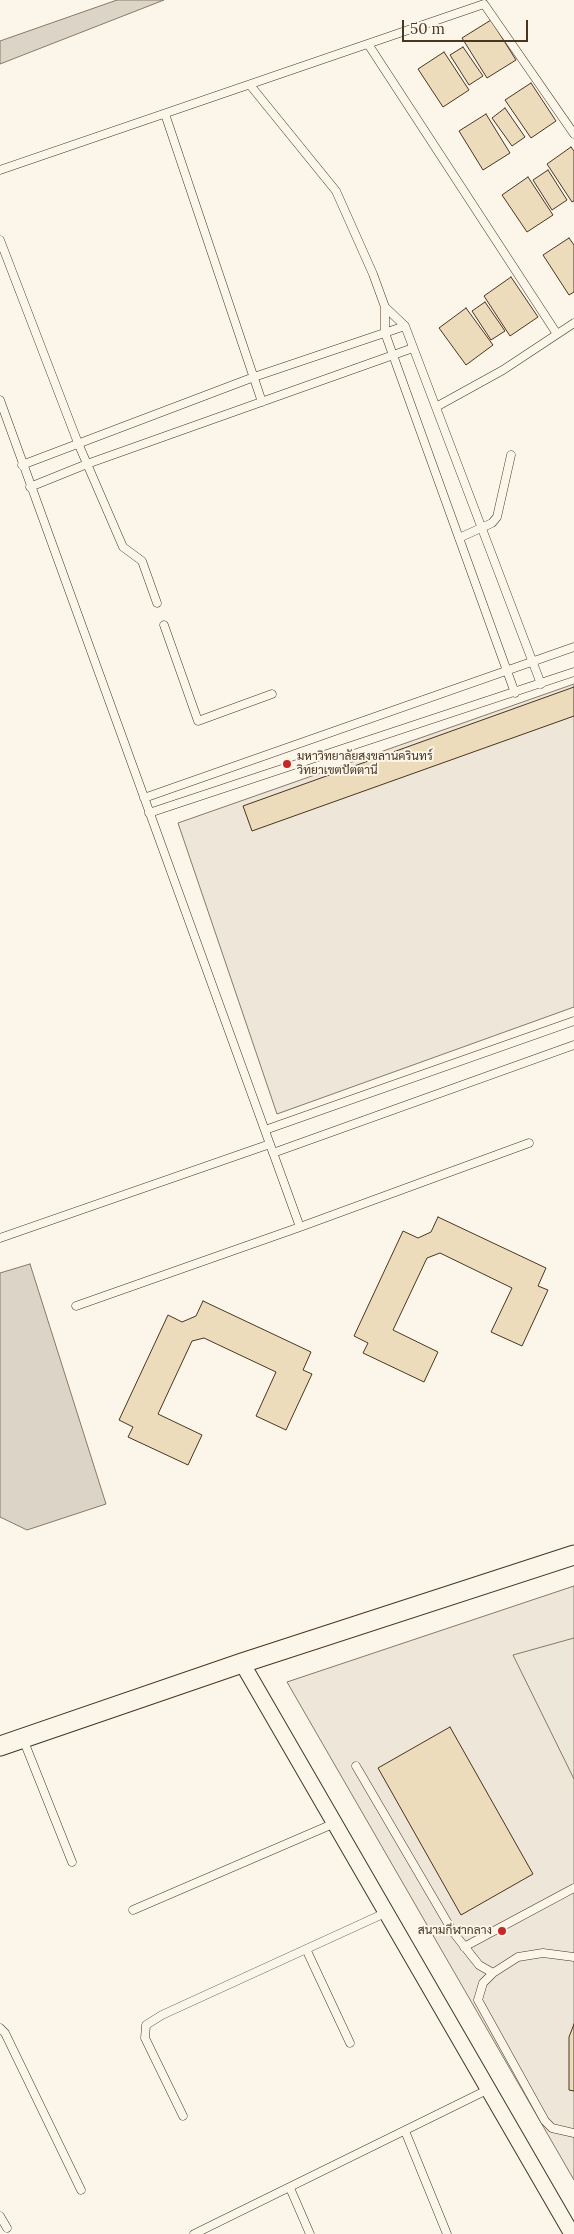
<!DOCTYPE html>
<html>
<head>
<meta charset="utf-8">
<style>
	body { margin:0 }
	#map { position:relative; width:574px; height:2234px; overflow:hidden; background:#fbf6e9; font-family:Lora,serif }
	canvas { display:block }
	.scale { position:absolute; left:402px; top:20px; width:126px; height:22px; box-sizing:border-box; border:2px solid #4a3520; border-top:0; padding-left:6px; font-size:15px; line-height:18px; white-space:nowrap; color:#4a3520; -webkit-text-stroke:4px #fbf6e9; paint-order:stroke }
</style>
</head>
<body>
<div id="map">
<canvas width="574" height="2234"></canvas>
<div class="scale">50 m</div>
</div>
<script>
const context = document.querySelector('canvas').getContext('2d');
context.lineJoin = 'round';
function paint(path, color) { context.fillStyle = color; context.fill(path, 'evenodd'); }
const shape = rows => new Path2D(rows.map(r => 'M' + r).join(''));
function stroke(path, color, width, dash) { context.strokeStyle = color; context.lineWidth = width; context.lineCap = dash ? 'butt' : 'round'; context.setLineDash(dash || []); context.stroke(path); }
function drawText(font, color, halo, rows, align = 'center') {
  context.font = font + ' Lora,Sarabun,serif'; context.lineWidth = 4; context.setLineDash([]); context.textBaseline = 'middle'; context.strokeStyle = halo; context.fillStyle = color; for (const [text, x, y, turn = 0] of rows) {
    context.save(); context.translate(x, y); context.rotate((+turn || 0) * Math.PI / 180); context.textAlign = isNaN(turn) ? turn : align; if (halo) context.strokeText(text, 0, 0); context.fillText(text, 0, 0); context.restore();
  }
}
const green = shape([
	[574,684,574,1007,277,1114,178,823,574,684],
	[574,1586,574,2180,287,1682,574,1586]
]);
const parking = shape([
	[574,1638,574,1779,513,1655,574,1638]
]);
const water = shape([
	[117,0,164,0,0,64,0,41,117,0],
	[30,1264,106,1504,27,1530,0,1517,0,1273,30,1264]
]);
const building = shape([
	[491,20,516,60,487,78,462,38,491,20],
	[463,47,483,76,469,85,450,55,463,47],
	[444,52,469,90,443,107,418,69,444,52],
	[531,83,556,121,531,138,505,100,531,83],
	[505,108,525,137,512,146,492,118,505,108],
	[486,114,510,153,483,170,459,131,486,114],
	[571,147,574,151,574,201,572,202,547,164,571,147],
	[548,170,567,200,552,210,533,180,548,170],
	[528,177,553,215,527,232,502,195,528,177],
	[569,238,574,245,574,292,569,295,543,255,569,238],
	[511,277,538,317,510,336,484,296,511,277],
	[485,302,505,331,491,340,472,311,485,302],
	[466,308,493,345,466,365,439,328,466,308],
	[574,687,574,716,252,831,243,806,574,687],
	[438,1217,546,1268,538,1286,548,1290,522,1346,491,1332,512,1288,440,1253,427,1258,393,1330,438,1352,424,1382,363,1353,368,1343,354,1336,403,1231,418,1238,431,1232,438,1217],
	[203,1301,311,1352,303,1370,312,1374,286,1430,256,1416,276,1372,204,1338,192,1341,158,1414,202,1435,188,1465,128,1437,133,1427,119,1420,168,1315,182,1322,196,1316,203,1301],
	[450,1727,533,1874,461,1915,378,1768,450,1727],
	[574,2024,574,2091,569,2090,569,2037,574,2024]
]);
const service = shape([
	[368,44,557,334],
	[250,85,336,191,373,274,385,307,385,333,515,693],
	[165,114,262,402],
	[0,170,484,4,574,134],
	[0,240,78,443,123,547,142,561,157,603],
	[385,307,405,326,541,684],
	[0,400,300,1227],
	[436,407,503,370,574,323],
	[22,465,254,377,405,326],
	[30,487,87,464,413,348],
	[459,538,492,523,497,517,511,455],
	[164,625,198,721,272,694],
	[144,798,574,647],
	[149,813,574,672],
	[265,1130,574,1021],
	[273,1153,574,1045],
	[0,1238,270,1144],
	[76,1306,300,1227,529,1143],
	[23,1739,72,1862],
	[356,1766,453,1932,479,1965,493,1973],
	[133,1910,335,1823],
	[464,1947,574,1888],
	[306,1949,350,2043],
	[574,1957,543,1953,518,1957,493,1973,483,1983,478,2000,545,2121,552,2128,574,2133],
	[0,2028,5,2033,81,2190],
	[183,2116,145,2038,146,2025,162,2015,385,1913],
	[405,2131,447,2234],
	[290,2188,310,2234],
	[0,2216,7,2228],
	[194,2234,487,2090]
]);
const minor = shape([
	[242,1663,572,2234]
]);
const tertiary = shape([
	[0,1746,242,1663,574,1555]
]);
const markers = [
	[287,764,5,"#c62828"],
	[502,1931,5,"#c62828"]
];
const poiNames = [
	["มหาวิทยาลัยสงขลานครินทร์",297,757],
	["วิทยาเขตปัตตานี",297,771],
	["สนามกีฬากลาง",492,1931,"right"]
];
paint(green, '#ede6d9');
stroke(green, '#887966', 1);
paint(parking, '#ede7d9');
stroke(parking, '#887966', 1);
paint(water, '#dcd4c6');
stroke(water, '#887966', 1);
paint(building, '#ecdcbc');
stroke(building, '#4a3520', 1);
stroke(service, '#4a3520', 9);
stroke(minor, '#4a3520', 17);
stroke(tertiary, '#4a3520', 21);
stroke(service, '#fbf6e9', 8);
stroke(minor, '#fbf6e9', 15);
stroke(tertiary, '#fbf6e9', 19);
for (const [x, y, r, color] of markers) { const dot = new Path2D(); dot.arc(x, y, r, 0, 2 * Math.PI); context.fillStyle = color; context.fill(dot); stroke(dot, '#fbf6e9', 2); }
drawText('12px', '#4a3520', '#fbf6e9', poiNames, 'left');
</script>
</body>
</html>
